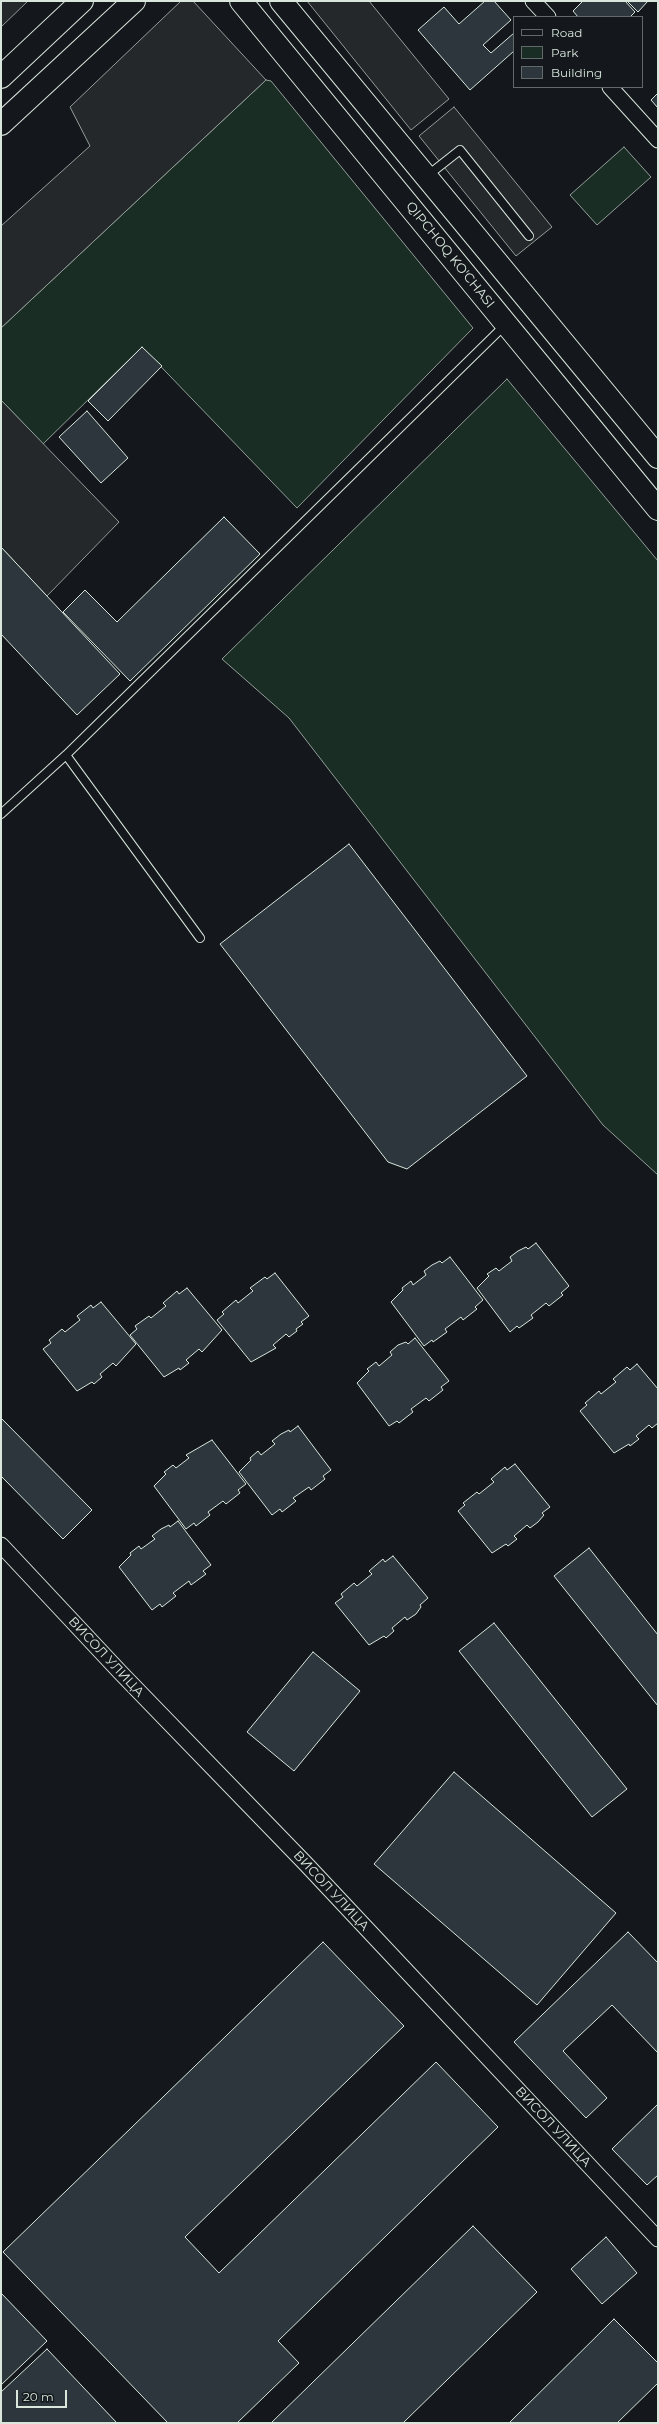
<!DOCTYPE html>
<html>
<head>
<meta charset="utf-8">
<style>
	body { margin:0 }
	#map { position:relative; width:659px; height:2424px; overflow:hidden; background:#14181c; font-family:Montserrat,sans-serif }
	canvas { display:block }
	.frame { position:absolute; inset:0; border:2px solid #d8e6dc; pointer-events:none }
	.legend { position:absolute; left:513px; top:16px; width:130px; height:72px; box-sizing:border-box; background:#14181c; border:1px solid #626a69; margin:0; padding:5px 7px; list-style:none; font-size:12px; color:#d8e6dc }
	.legend li { display:flex; align-items:center; gap:8px; height:20px }
	.legend b { width:20px; border:1px solid #626a69 }
	.scale { position:absolute; left:16px; top:2390px; width:51px; height:18px; box-sizing:border-box; border:2px solid #d8e6dc; border-top:0; padding-left:5px; font-size:12px; line-height:14px; white-space:nowrap; color:#d8e6dc; -webkit-text-stroke:3px #14181c; paint-order:stroke }
</style>
</head>
<body>
<div id="map">
<canvas width="659" height="2424"></canvas>
<div class="frame"></div>
<ul class="legend">
<li><b style="height:5px;background:#14181c"></b>Road</li>
<li><b style="height:11px;background:#1a2d24"></b>Park</li>
<li><b style="height:11px;background:#2c363c"></b>Building</li>
</ul>
<div class="scale">20 m</div>
</div>
<script>
const context = document.querySelector('canvas').getContext('2d');
context.lineJoin = 'round';
function paint(path, color) { context.fillStyle = color; context.fill(path, 'evenodd'); }
const shape = rows => new Path2D(rows.map(r => 'M' + r).join(''));
function stroke(path, color, width, dash) { context.strokeStyle = color; context.lineWidth = width; context.lineCap = dash ? 'butt' : 'round'; context.setLineDash(dash || []); context.stroke(path); }
function drawText(font, color, halo, rows, align = 'center') {
  context.font = font + ' Montserrat,sans-serif'; context.lineWidth = 3; context.setLineDash([]); context.textBaseline = 'middle'; context.strokeStyle = halo; context.fillStyle = color; for (const [text, x, y, turn = 0] of rows) {
    context.save(); context.translate(x, y); context.rotate((+turn || 0) * Math.PI / 180); context.textAlign = isNaN(turn) ? turn : align; if (halo) context.strokeText(text, 0, 0); context.fillText(text, 0, 0); context.restore();
  }
}
const green = shape([
	[266,80,271,81,473,328,297,508,142,347,43,444,1,400,1,328,266,80],
	[624,147,651,177,597,225,570,195,624,147],
	[507,379,658,561,658,1175,603,1125,289,718,222,659,507,379]
]);
const parking = shape([
	[1,1,28,1,1,27,1,1],
	[181,1,193,1,266,80,1,328,1,226,90,146,70,107,181,1],
	[307,1,369,1,449,99,411,130,307,1],
	[454,107,552,227,516,256,419,136,454,107],
	[1,400,119,522,47,596,1,547,1,400]
]);
const building = shape([
	[485,1,494,1,511,20,483,45,491,53,514,33,514,51,470,90,418,30,444,7,459,24,485,1],
	[583,1,625,1,635,12,630,17,578,17,573,11,583,1],
	[627,1,648,1,638,12,627,1],
	[658,93,658,108,651,100,658,93],
	[142,347,162,366,108,421,88,401,142,347],
	[87,411,128,458,101,483,59,437,87,411],
	[224,517,260,554,130,681,63,612,85,590,117,622,224,517],
	[1,547,120,674,77,715,1,634,1,547],
	[349,844,527,1076,407,1169,388,1162,220,944,349,844],
	[536,1243,569,1286,561,1293,563,1295,549,1306,546,1303,531,1315,533,1318,519,1328,517,1326,510,1332,477,1288,489,1276,487,1274,496,1268,499,1271,512,1261,510,1257,518,1251,526,1247,528,1249,536,1243],
	[450,1257,483,1300,475,1307,477,1309,463,1320,461,1317,445,1329,447,1332,433,1342,432,1340,424,1346,391,1302,403,1290,402,1288,411,1281,413,1285,426,1275,424,1271,432,1265,440,1261,442,1263,450,1257],
	[275,1273,309,1316,301,1322,303,1324,296,1329,297,1331,289,1337,286,1334,273,1345,276,1348,251,1362,217,1320,224,1314,222,1312,236,1300,238,1303,253,1291,250,1288,265,1277,267,1279,275,1273],
	[187,1288,222,1330,202,1352,199,1349,186,1360,189,1363,180,1370,179,1368,164,1377,130,1335,137,1329,135,1326,149,1316,151,1318,166,1306,163,1303,177,1291,179,1294,187,1288],
	[101,1302,136,1344,116,1366,113,1363,100,1374,102,1377,94,1384,92,1382,77,1391,43,1349,51,1343,49,1340,62,1329,65,1332,80,1320,77,1316,91,1305,93,1308,101,1302],
	[415,1338,449,1381,441,1387,443,1390,429,1401,426,1398,411,1409,413,1412,399,1423,397,1421,389,1426,357,1383,369,1371,367,1369,376,1362,379,1366,392,1355,390,1352,398,1345,406,1342,408,1344,415,1338],
	[637,1364,658,1389,658,1423,652,1428,649,1425,636,1436,639,1439,630,1446,629,1444,614,1453,580,1411,587,1405,585,1403,599,1391,601,1394,616,1382,613,1379,627,1367,630,1370,637,1364],
	[1,1418,92,1510,63,1539,1,1476,1,1418],
	[298,1426,331,1470,323,1476,325,1479,311,1490,309,1487,293,1498,296,1501,282,1512,280,1509,272,1515,239,1472,251,1460,250,1458,258,1451,261,1455,275,1444,272,1441,281,1434,289,1430,290,1432,298,1426],
	[212,1440,246,1484,238,1490,240,1493,226,1504,223,1501,208,1512,210,1515,196,1526,194,1523,186,1529,154,1486,166,1474,164,1472,173,1465,176,1468,189,1458,186,1455,212,1440],
	[515,1464,550,1507,542,1513,544,1515,538,1522,530,1528,527,1525,514,1536,517,1539,508,1546,506,1544,492,1553,458,1511,465,1505,463,1503,477,1492,479,1494,494,1482,491,1479,505,1467,507,1470,515,1464],
	[178,1521,211,1565,203,1571,206,1574,191,1585,189,1581,173,1593,176,1596,162,1607,160,1604,152,1610,119,1567,131,1555,130,1553,139,1546,141,1549,155,1539,152,1536,161,1529,169,1525,170,1527,178,1521],
	[589,1548,658,1635,658,1706,554,1576,589,1548],
	[393,1556,428,1598,420,1605,421,1607,416,1614,407,1620,405,1617,392,1628,394,1631,386,1638,384,1636,369,1645,335,1603,343,1597,341,1594,354,1583,357,1586,372,1574,369,1571,383,1559,385,1562,393,1556],
	[494,1623,627,1789,592,1817,459,1651,494,1623],
	[313,1652,360,1691,294,1771,247,1732,313,1652],
	[454,1772,616,1913,537,2005,374,1864,454,1772],
	[628,1932,658,1963,658,2053,612,2005,563,2051,607,2098,586,2118,514,2042,628,1932],
	[323,1942,404,2026,185,2237,219,2273,436,2062,498,2127,278,2341,299,2363,237,2423,168,2423,3,2252,323,1942],
	[658,2104,658,2175,647,2185,612,2149,658,2104],
	[473,2226,537,2292,403,2423,271,2423,473,2226],
	[606,2237,637,2273,602,2304,571,2269,606,2237],
	[1,2293,47,2341,1,2385,1,2293],
	[614,2319,658,2363,658,2383,617,2423,509,2423,614,2319],
	[47,2349,117,2423,1,2423,1,2392,47,2349]
]);
const lane = shape([
	[427,176,460,150,529,236],
	[66,755,200,938],
	[1,814,66,755,506,324]
]);
const street = shape([
	[533,1,548,17],
	[610,87,658,140],
	[1,1545,119,1671,305,1863,658,2239]
]);
const primary = shape([
	[241,1,658,509],
	[281,1,658,457]
]);
const highway = shape([
	[1,77,82,1],
	[1,124,134,1]
]);
const streetNames = [
	["QIPCHOQ KO'CHASI",450,255,51],
	["ВИСОЛ УЛИЦА",106,1657,47],
	["ВИСОЛ УЛИЦА",331,1891,47],
	["ВИСОЛ УЛИЦА",553,2127,47]
];
paint(green, '#1a2d24');
stroke(green, '#939e99', 1);
paint(parking, '#24282b');
stroke(parking, '#939e99', 1);
paint(building, '#2c363c');
stroke(building, '#d8e6dc', 1);
stroke(lane, '#d8e6dc', 10);
stroke(street, '#d8e6dc', 17);
stroke(primary, '#d8e6dc', 24);
stroke(highway, '#d8e6dc', 24);
stroke(lane, '#14181c', 8);
stroke(street, '#14181c', 15);
stroke(primary, '#14181c', 22);
stroke(highway, '#14181c', 22);
drawText('13px', '#d8e6dc', '#14181c', streetNames);
</script>
</body>
</html>
